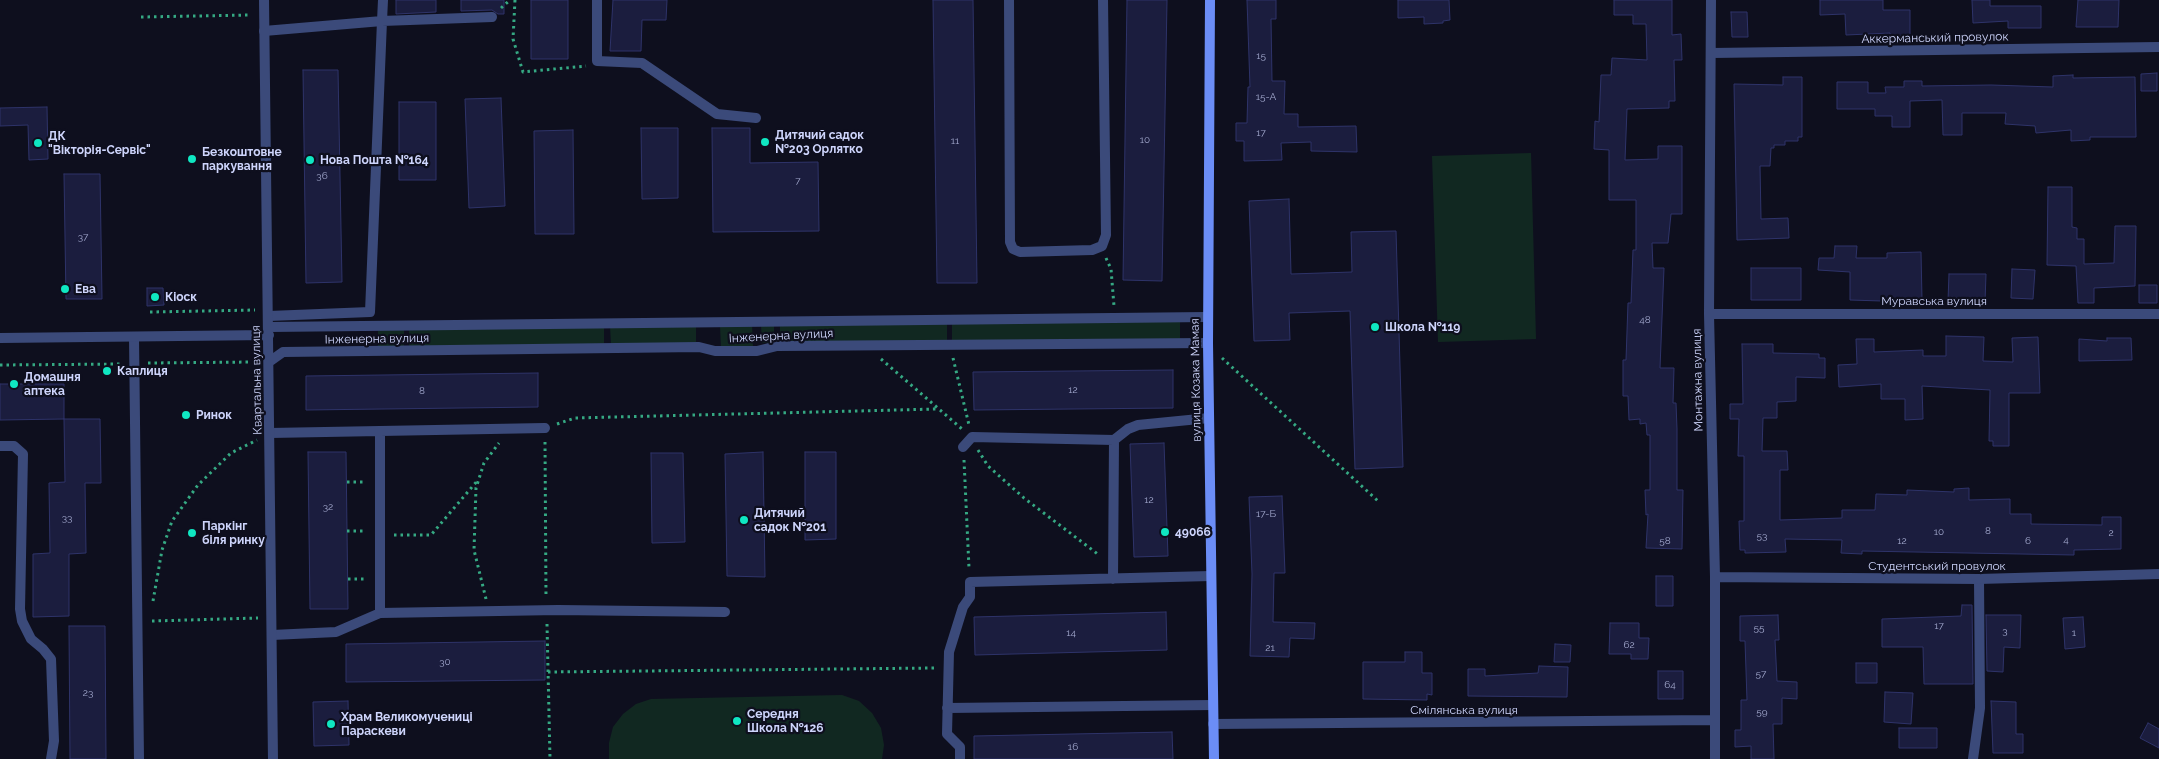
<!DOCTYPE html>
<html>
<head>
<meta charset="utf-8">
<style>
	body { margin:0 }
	canvas { display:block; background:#0e0f1e }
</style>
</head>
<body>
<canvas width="2159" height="759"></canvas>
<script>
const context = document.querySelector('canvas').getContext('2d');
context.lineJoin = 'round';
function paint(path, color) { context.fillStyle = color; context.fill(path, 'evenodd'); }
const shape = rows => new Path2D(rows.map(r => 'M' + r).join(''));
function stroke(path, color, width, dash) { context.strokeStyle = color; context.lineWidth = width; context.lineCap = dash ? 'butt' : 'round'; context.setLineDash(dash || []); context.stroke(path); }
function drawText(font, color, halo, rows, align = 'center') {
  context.font = font + ' Raleway,sans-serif'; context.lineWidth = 4.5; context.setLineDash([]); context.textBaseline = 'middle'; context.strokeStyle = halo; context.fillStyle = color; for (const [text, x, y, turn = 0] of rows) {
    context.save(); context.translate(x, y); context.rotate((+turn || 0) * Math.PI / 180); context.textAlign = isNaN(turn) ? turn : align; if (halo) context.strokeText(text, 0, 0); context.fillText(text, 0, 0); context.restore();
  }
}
const green = shape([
	[1531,153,1536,339,1438,342,1432,156],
	[1180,321,1180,339,952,341,952,323],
	[947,323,947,341,780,343,780,324],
	[752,324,753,347,721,348,720,325],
	[696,325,696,343,611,344,610,326],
	[761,325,774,325,774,343,762,343],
	[604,326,604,344,409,347,409,328],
	[404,328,404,346,378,347,378,329],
	[842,695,859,701,872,713,881,728,884,745,882,759,609,759,609,743,613,727,623,714,636,704,651,699]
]);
const building = shape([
	[396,0,436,0,436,12,396,14,396,0],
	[461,0,504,0,504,14,498,14,492,10,461,11,461,0],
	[531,0,568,0,568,59,531,59,531,0],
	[613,0,667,0,666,20,642,20,641,51,610,51,613,0],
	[933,0,973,0,977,283,937,283,933,0],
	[1127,0,1167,0,1162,281,1123,280,1127,0],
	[1247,0,1276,0,1276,19,1271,19,1272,81,1285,81,1284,114,1298,114,1298,127,1356,126,1357,152,1311,151,1311,142,1281,143,1282,160,1244,161,1244,141,1236,141,1236,123,1247,123,1248,87,1250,87,1247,0],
	[1398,0,1449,0,1450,20,1443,21,1443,23,1424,24,1424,17,1398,18,1398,0],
	[1614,0,1672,0,1672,35,1681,34,1682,60,1674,60,1675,101,1669,101,1669,108,1627,109,1625,160,1658,159,1658,146,1682,146,1682,214,1671,214,1668,243,1652,243,1653,268,1664,268,1660,368,1674,368,1673,403,1676,403,1677,429,1677,490,1683,490,1682,549,1646,548,1648,514,1646,515,1645,490,1650,490,1650,435,1647,435,1646,423,1640,424,1640,419,1629,420,1628,396,1623,396,1623,360,1626,360,1628,303,1631,303,1633,250,1636,250,1636,200,1609,200,1609,150,1594,149,1595,121,1599,122,1601,75,1611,75,1612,58,1647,60,1646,24,1633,24,1633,15,1614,15,1614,0],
	[1820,0,1883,0,1883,10,1910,10,1910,35,1890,36,1890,33,1846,35,1845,14,1820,15,1820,0],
	[1972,0,1990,0,1990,6,2041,6,2041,28,2008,28,2008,21,1973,23,1972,0],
	[2078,0,2119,0,2118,27,2076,27,2078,0],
	[1731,12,1747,12,1748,37,1732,37,1731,12],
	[303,70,338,70,342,282,306,283,303,70],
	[2157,73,2157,91,2141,91,2141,74,2157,73],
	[2073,75,2073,78,2135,77,2136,137,2090,137,2090,140,2071,141,2071,130,2036,133,2035,126,2005,124,2006,113,1962,113,1962,135,1943,135,1942,100,1910,101,1910,127,1892,127,1892,116,1875,116,1875,109,1837,109,1837,82,1868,82,1868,93,1886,93,1885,87,1904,87,1904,81,1922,81,1922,86,1991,85,2053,87,2053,76,2073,75],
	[1783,77,1802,77,1802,137,1798,137,1798,141,1785,141,1785,145,1774,145,1774,148,1771,148,1770,166,1760,166,1761,219,1788,218,1789,238,1737,240,1734,84,1783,85,1783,77],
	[501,98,505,206,469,208,465,99,501,98],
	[399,102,436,102,436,180,399,180,399,102],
	[47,107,48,159,29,160,28,125,0,126,0,108,47,107],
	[641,128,678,128,678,198,642,199,641,128],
	[712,128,750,128,750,163,818,162,819,231,713,232,712,128],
	[573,130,574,234,535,234,534,131,573,130],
	[64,174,100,174,102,299,66,299,64,174],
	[2048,187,2072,187,2072,227,2077,228,2077,239,2084,239,2084,264,2114,263,2115,226,2136,226,2135,286,2094,288,2094,303,2078,303,2076,266,2047,265,2048,187],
	[1289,199,1291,274,1352,272,1351,232,1396,231,1403,467,1355,469,1350,311,1289,313,1290,340,1254,341,1249,201,1289,199],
	[1835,246,1857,246,1856,258,1887,258,1887,253,1921,252,1922,300,1883,303,1882,301,1850,300,1850,272,1818,270,1819,258,1834,258,1835,246],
	[1751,268,1801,268,1801,300,1751,300,1751,268],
	[2012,269,2035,270,2033,299,2011,298,2012,269],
	[1949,274,1986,274,1985,302,1948,301,1949,274],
	[2139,285,2157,285,2157,303,2139,303,2139,285],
	[147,288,163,288,164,305,147,306,147,288],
	[1946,336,1984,337,1983,361,2013,362,2012,338,2038,337,2040,393,2009,393,2009,446,1993,446,1993,441,1989,441,1990,390,1922,386,1923,419,1905,420,1905,399,1881,399,1881,384,1839,387,1838,365,1857,364,1856,339,1874,339,1874,352,1923,350,1923,356,1946,356,1946,336],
	[2107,338,2131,338,2132,360,2079,361,2079,339,2107,341,2107,338],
	[1742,344,1773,344,1773,353,1819,354,1819,358,1825,358,1825,378,1796,377,1796,401,1777,402,1777,418,1763,418,1762,451,1787,451,1788,470,1780,470,1780,520,1842,518,1842,510,1875,510,1876,494,1907,495,1907,490,1954,492,1954,489,1969,488,1969,500,2010,499,2010,514,2031,514,2031,524,2102,525,2102,517,2121,517,2121,549,2074,550,2074,555,1862,551,1862,554,1841,553,1842,540,1785,539,1786,552,1745,553,1745,550,1740,550,1739,521,1744,521,1744,456,1738,456,1739,419,1730,419,1730,404,1743,404,1742,344],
	[1173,370,1173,408,974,410,973,372,1173,370],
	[538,373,538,407,306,410,306,376,538,373],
	[0,384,64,384,64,419,0,420,0,384],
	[64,419,100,419,101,483,85,483,86,553,69,554,69,616,33,617,33,554,50,553,49,483,65,482,64,419],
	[1164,443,1168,556,1134,557,1130,444,1164,443],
	[308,452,346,452,348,609,310,609,308,452],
	[763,452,765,577,727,576,725,454,763,452],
	[805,452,836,452,836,539,805,540,805,452],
	[651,453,683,453,685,542,652,543,651,453],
	[1282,496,1285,573,1274,573,1273,622,1315,623,1314,639,1290,638,1289,657,1250,656,1252,574,1249,497,1282,496],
	[1656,576,1673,576,1673,606,1656,606,1656,576],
	[1962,605,1972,605,1973,684,1924,684,1923,647,1882,647,1882,619,1961,616,1962,605],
	[1166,612,1167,650,975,655,974,617,1166,612],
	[1778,615,1779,640,1775,640,1777,681,1797,682,1797,699,1782,698,1782,724,1773,724,1774,759,1751,759,1751,746,1735,747,1735,730,1741,730,1741,700,1747,700,1745,641,1740,641,1740,616,1778,615],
	[1986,615,2021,615,2020,648,2004,647,2003,672,1987,671,1986,615],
	[2083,617,2085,647,2065,649,2063,618,2083,617],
	[1610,623,1639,623,1639,638,1649,638,1648,659,1631,659,1631,654,1609,654,1610,623],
	[69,626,105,626,106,759,70,759,69,626],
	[545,641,545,680,346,682,346,644,545,641],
	[1555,644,1571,645,1570,662,1554,662,1555,644],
	[1405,652,1422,652,1422,673,1432,673,1432,695,1427,694,1427,700,1363,699,1363,662,1405,662,1405,652],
	[1856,663,1877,663,1877,683,1856,683,1856,663],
	[1539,666,1568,667,1567,697,1468,696,1468,669,1485,669,1485,676,1538,673,1539,666],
	[1658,671,1683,671,1683,699,1658,699,1658,671],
	[1885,692,1913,693,1911,724,1884,722,1885,692],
	[348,701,349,745,314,746,313,702,348,701],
	[1991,701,2016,702,2016,734,2023,734,2023,753,1993,753,1991,701],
	[2148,723,2159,729,2159,748,2140,738,2148,723],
	[1899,728,1937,728,1937,748,1899,748,1899,728],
	[1172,732,1173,759,974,759,974,736,1172,732]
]);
const path = shape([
	[515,0,513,39,523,72,586,66],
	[501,8,510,0],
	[141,17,250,15],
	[1106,258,1111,269,1114,306],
	[150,312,255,310],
	[953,358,969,425],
	[1222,358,1378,501],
	[881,359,962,429],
	[148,363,254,362],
	[0,365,122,364],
	[557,424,575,418,937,409],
	[545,442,546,598],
	[978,450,988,466,1024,498,1099,555],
	[964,460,969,568],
	[347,482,366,482],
	[347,531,366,531],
	[394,535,431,535,478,480],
	[348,579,367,579],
	[486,599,474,550,476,488,484,463,499,443],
	[153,601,162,550,172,521,198,485,231,453,257,440],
	[152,621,258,618],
	[547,624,550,759],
	[548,672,935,668]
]);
const lane = shape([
	[383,0,382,21,492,17],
	[597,0,597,61,642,63,717,114,756,118],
	[1009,0,1010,242,1013,249,1020,252,1092,250,1102,246,1106,235,1103,0],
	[264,31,382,21,370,312,269,316],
	[134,337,139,759],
	[270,433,545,428],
	[1114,440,1128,429,1138,425,1209,418],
	[0,446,14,446,23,454,20,609,22,621,31,639,43,649,51,659,54,741,51,759],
	[963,447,972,437,1114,440,1113,579],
	[380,613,380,431],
	[272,635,336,632,380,613,558,610,725,612],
	[947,708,1213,705],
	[960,759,960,747,947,734,949,652,963,607,970,597,970,582,1211,576],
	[1973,759,1980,708,1979,579]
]);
const street = shape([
	[264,0,273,759],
	[1711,0,1709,314,1715,577,1715,759],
	[1712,53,2159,47],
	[1709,314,2159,314],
	[269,327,1207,317],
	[0,338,269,335],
	[269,362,283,352,699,347,715,351,757,351,777,346,1208,343],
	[1715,577,1979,579,2159,574],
	[1213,724,1714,720]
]);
const secondary = shape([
	[1210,0,1208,343,1214,759]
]);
const markers = [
	[765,142,5,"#0fe7c2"],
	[38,143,5,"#0fe7c2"],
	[192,159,5,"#0fe7c2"],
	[310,160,5,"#0fe7c2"],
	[65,289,5,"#0fe7c2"],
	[155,297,5,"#0fe7c2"],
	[1375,327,5,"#0fe7c2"],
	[107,371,5,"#0fe7c2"],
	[14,384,5,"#0fe7c2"],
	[186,415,5,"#0fe7c2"],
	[744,520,5,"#0fe7c2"],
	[1165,532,5,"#0fe7c2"],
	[192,533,5,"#0fe7c2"],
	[737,721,5,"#0fe7c2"],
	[331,724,5,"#0fe7c2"]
];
const numberNames = [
	["15",1261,56],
	["15-А",1266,97],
	["17",1261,133],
	["10",1145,140],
	["11",955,141],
	["36",322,176],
	["7",798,181],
	["37",83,237],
	["48",1645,320],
	["12",1073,390],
	["8",422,391],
	["12",1149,500],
	["32",328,507],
	["17-Б",1266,514],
	["33",67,518],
	["8",1988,531],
	["10",1939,532],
	["2",2111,533],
	["53",1762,536],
	["4",2066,540],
	["58",1665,541],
	["12",1902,541],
	["6",2028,541],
	["17",1939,626],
	["55",1759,628],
	["3",2005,631],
	["14",1071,633],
	["1",2074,633],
	["62",1629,645],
	["21",1270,648],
	["30",445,662],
	["57",1761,674],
	["64",1670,685],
	["23",88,693],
	["59",1762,712],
	["16",1073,747]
];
const streetNames = [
	["Аккерманський провулок",1935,38,-1],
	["Муравська вулиця",1934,301],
	["Інженерна вулиця",781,336,-3],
	["Інженерна вулиця",377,339,-1],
	["Квартальна вулиця",257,380,-91],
	["вулиця Козака Мамая",1196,380,-91],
	["Монтажна вулиця",1698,380,-91],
	["Студентський провулок",1937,566],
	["Смілянська вулиця",1464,710]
];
const poiNames = [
	["Дитячий садок",775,135],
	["№203 Орлятко",775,149],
	["ДК",48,136],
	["\"Вікторія-Сервіс\"",48,150],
	["Безкоштовне",202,152],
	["паркування",202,166],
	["Нова Пошта №164",320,160],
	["Ева",75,289],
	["Кіоск",165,297],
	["Школа №119",1385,327],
	["Каплиця",117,371],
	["Домашня",24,377],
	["аптека",24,391],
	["Ринок",196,415],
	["Дитячий",754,513],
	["садок №201",754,527],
	["Паркінг",202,526],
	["біля ринку",202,540],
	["49066",1175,532],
	["Середня",747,714],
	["Школа №126",747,728],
	["Храм Великомучениці",341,717],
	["Параскеви",341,731]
];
paint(green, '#112821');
paint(building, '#1b1d3e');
stroke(building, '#2e3369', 1);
stroke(path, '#35a983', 3, [2.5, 4]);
stroke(lane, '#3b4a7a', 10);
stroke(street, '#3b4a7a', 10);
stroke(secondary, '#6b8df6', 10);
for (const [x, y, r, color] of markers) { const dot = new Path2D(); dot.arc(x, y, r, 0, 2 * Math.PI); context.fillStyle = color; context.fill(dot); stroke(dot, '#0e0f1e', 2); }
drawText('10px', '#a1a7cc', null, numberNames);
drawText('12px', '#ced5fc', '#0e0f1e', streetNames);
drawText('bold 12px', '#ced5fc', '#0e0f1e', poiNames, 'left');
</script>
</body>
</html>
